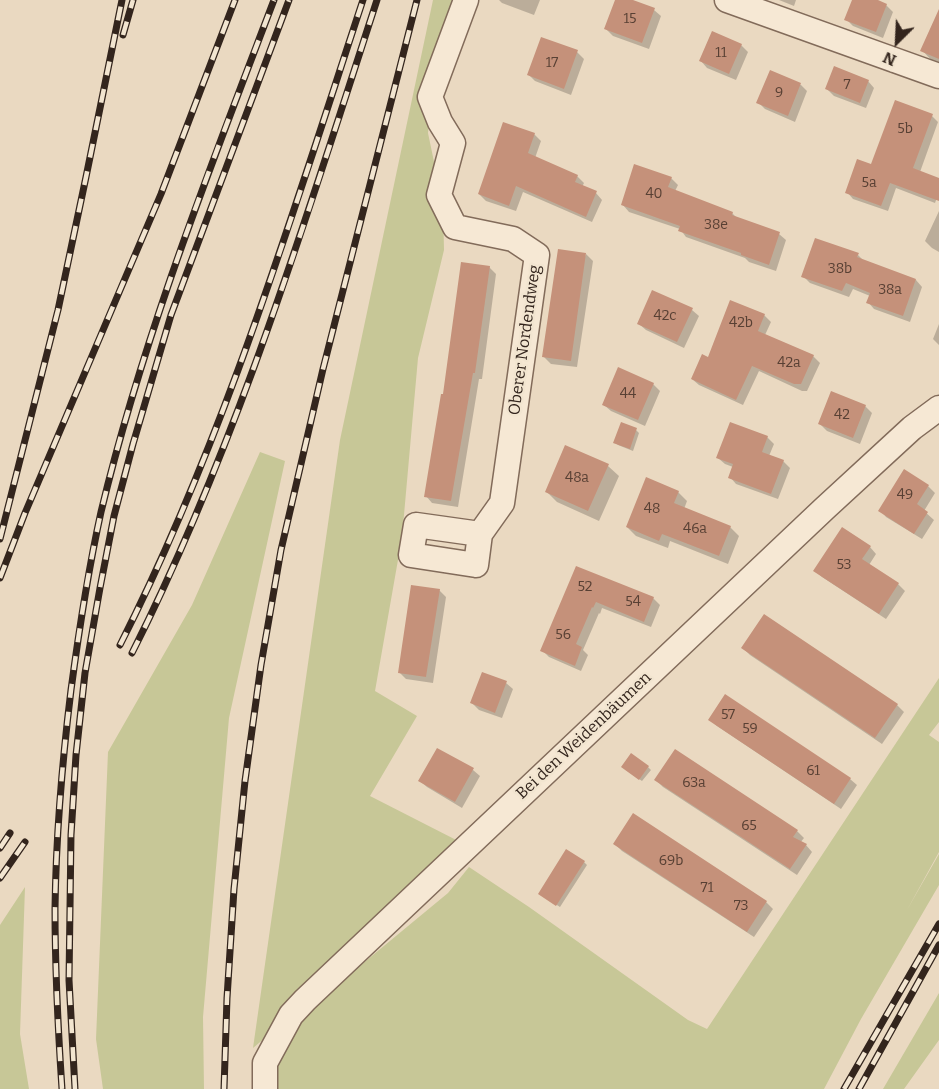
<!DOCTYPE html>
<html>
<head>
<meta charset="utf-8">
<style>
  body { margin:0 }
  #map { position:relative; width:939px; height:1089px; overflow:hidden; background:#ead9c1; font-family:Bitter,serif }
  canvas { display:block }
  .north { position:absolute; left:867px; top:12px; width:60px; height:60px; -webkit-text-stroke:4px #f2e5d0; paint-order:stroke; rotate:204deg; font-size:16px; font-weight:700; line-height:24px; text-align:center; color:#33251d }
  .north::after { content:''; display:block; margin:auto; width:21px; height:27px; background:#33251d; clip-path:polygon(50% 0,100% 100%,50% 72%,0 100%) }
</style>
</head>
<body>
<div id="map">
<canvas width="939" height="1089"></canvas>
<div class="north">N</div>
</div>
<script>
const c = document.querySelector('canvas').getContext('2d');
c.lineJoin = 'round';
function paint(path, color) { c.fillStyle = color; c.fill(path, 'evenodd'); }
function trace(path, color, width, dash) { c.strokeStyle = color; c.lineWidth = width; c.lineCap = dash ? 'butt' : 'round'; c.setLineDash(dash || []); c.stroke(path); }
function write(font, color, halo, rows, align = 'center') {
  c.font = font + ' Bitter,serif'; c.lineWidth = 5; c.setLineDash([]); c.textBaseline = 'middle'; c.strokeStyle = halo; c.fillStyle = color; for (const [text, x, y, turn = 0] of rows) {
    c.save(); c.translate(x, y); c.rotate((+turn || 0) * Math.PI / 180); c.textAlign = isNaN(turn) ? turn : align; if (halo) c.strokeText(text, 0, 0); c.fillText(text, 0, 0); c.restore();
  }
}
const green = new Path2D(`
  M433,0H458L432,91L428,133L443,205L444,250L418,358L402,537L375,691L417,716L370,796L468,846L291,1016L253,1048L340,440Z
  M260,452L285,461L229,718L203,1017L204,1089H103L96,1039L108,752L192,605Z
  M939,678V722L929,735L939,742V852L907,910L939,854V885L861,1019L824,1089H274L273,1067L304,1012L448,893L469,867L529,907L688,1020L707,1029Z
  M25,887L20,1034L29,1089H0V925Z
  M939,993V1040L904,1089H883Z`);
const shadow = new Path2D(`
  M499,0H540L534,15L502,3Z
  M617,0H629L654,10L661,16L649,49L613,36L606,29Z
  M779,0H796L794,6Z
  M854,0H874L886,5L893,12L883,38L853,26L846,19Z
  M939,31V64L933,62L922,50Z
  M741,45L748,52L736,80L707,68L701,61Z
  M577,52L584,59L571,95L535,81L529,75Z
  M771,72L801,85L807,91L795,122L765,109L758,102Z
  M868,81L874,88L866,108L834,96L827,89Z
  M932,116L938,122L920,172L939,182V192L935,203L896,188L888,211L853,199L847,192Z
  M534,134L541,141L535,158L577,176L584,183L582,187L596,193L602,200L592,222L523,192L516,211L486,201L479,194Z
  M671,178L678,185L675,191L732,213L738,219L779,234L786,240L776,271L749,262L745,258L686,237L680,229L629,212L623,205Z
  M939,211V252L932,248L925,241Z
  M586,254L593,261L577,367L551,364L544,357Z
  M858,255L864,261L916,280L922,287L910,322L874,309L868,302L870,296L853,289L849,297L810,283L803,276Z
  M489,267L496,274L482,379H479L458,507L432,503L426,496L444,396Z
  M692,310L699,316L684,348L646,330L639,324Z
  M764,315L771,322L765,335L813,356L820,363L807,391H802L759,371L743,405L699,385L692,379Z
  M939,324V345L933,339Z
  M653,384L660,391L645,426L611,411L604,405Z
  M865,406L872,413L860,444L827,431L820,424Z
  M636,430L639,433L633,451L618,445L615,442Z
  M767,437L774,444L769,456L783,461L790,468L778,499L736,484L730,477L733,467L725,464L718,458Z
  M608,466L619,476L599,521L557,502L547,492Z
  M928,486L935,493L924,511L934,520L922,539L886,517L880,510Z
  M678,492L687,501L684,509L730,527L739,536L728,564L670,541L668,548L636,536L627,527Z
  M870,547L876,554L869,565L898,584L905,591L886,619L822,577L815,570Z
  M577,568L653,598L660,605L651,627L602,608L600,614L599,613L583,650L588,655L581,671L549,657L542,650Z
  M439,590L446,597L433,683L406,679L399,672Z
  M743,648L897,705L904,712L882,744L750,655Z
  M506,683L513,689L502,718L479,710L472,703Z
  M710,720L850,779L857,785L841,809L717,726Z
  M648,767L651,770L642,781L626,770Z
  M473,770L480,776L462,808L427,787L420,781Z
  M656,780L797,831L804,838L800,843L806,845L812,852L797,875L663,787Z
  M615,844L766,902L773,909L754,937L622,851Z
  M584,862L587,865L560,907L543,896Z`);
const building = new Path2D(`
  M615,0H633L655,8L642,43L604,29Z
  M852,0H878L887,4L876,32L844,20Z
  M939,9V59L920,51Z
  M712,31L742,44L729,74L699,61Z
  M541,37L578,50L564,89L527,75Z
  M834,66L869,80L860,103L825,89Z
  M770,70L801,83L788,116L756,103Z
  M895,100L933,114L913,168L939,178V201L890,183L881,206L845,193L857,159L871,164Z
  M503,122L535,133L528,153L578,175L575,182L597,191L586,217L516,186L509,206L478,194Z
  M634,164L672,177L668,187L733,212L732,215L780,232L769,265L741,255V253L678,231L680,226L621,205Z
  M815,238L859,253L857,257L916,279L903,316L866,303L870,293L846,283L842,291L801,277Z
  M558,249L586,253L571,361L542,357Z
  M461,262L490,266L475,373H473L451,501L424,497L441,394H443Z
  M652,290L693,308L677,342L637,324Z
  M730,300L765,314L758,331L814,355L801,384H794L752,366L736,400L691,379L702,354L708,357Z
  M618,367L654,383L638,420L602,405Z
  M831,391L866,405L853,438L818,424Z
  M621,422L637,428L630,449L613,443Z
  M730,422L768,436L762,452L784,460L771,494L728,478L733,464L716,458Z
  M565,445L609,464L588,511L545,492Z
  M904,469L929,485L917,504L928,512L914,534L878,511Z
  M646,477L679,491L674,503L731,526L719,556L662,534L659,541L626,527Z
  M842,527L871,546L862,559L899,583L879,614L813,571Z
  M576,566L654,597L644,622L596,602L593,608L592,607L576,644L582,647L575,666L540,651Z
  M411,585L440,589L426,677L398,673Z
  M764,614L898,704L875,738L741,648Z
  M482,672L507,681L495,713L470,703Z
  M725,694L851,778L834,804L708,720Z
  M437,748L474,768L455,802L418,781Z
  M675,749L798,830L793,837L807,844L790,869L654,780Z
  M631,753L649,766L639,780L621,767Z
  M633,813L767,901L747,932L613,844Z
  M566,849L585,861L556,906L538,894Z`);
const minor = new Path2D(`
  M466,0L430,97L440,122L453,143L439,195L455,227L513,239L537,255L502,503L480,534L476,565L411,555L416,525L480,534
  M727,0L939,76
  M265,1089V1063L291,1015L305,1000L824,509L912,428L939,408`);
const rail = new Path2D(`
  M123,35L133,0
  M0,539L58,310L86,177L122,0
  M0,578L25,513L161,194L235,0
  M120,645C224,440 291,218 363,0
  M132,653C237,445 305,221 377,0
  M0,848L10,833
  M0,878L25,842
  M62,1089C58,1029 55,969 55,909C56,835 62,763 71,690C79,630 88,571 101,512C143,337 210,168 274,0
  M75,1089L69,980L71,835L76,755L85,673L100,588L114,516L133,444L171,315L289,0
  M224,1089L227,998L234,889L245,781L261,665L281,550L323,369L417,0
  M844,1089L939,924
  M859,1089L939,945`);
const numberNames = [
  ["15",630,19],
  ["11",721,53],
  ["17",552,63],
  ["7",847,85],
  ["9",779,93],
  ["5b",905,129],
  ["5a",869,183],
  ["40",654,194],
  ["38e",716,225],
  ["38b",840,269],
  ["38a",890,290],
  ["42c",665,316],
  ["42b",741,323],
  ["42a",789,363],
  ["44",628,394],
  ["42",842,415],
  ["48a",577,478],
  ["49",905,495],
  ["48",652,509],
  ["46a",695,529],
  ["53",844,565],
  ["52",585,587],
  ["54",633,602],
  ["56",563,635],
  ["57",728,715],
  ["59",750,729],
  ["61",813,771],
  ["63a",694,783],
  ["65",749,826],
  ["69b",671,861],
  ["71",707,888],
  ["73",741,906]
];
const streetNames = [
  ["Oberer Nordendweg",525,340,-82],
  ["Bei den Weidenbäumen",584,736,-43]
];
paint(green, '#c7c797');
paint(shadow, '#0003');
paint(building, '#c5917a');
trace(minor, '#826b5a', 27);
trace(minor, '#f6e8d4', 24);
trace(rail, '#33251d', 7);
trace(rail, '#f2e5d0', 4.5, [14]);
write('14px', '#584034', null, numberNames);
write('16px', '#33251d', '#f2e5d0', streetNames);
</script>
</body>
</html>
